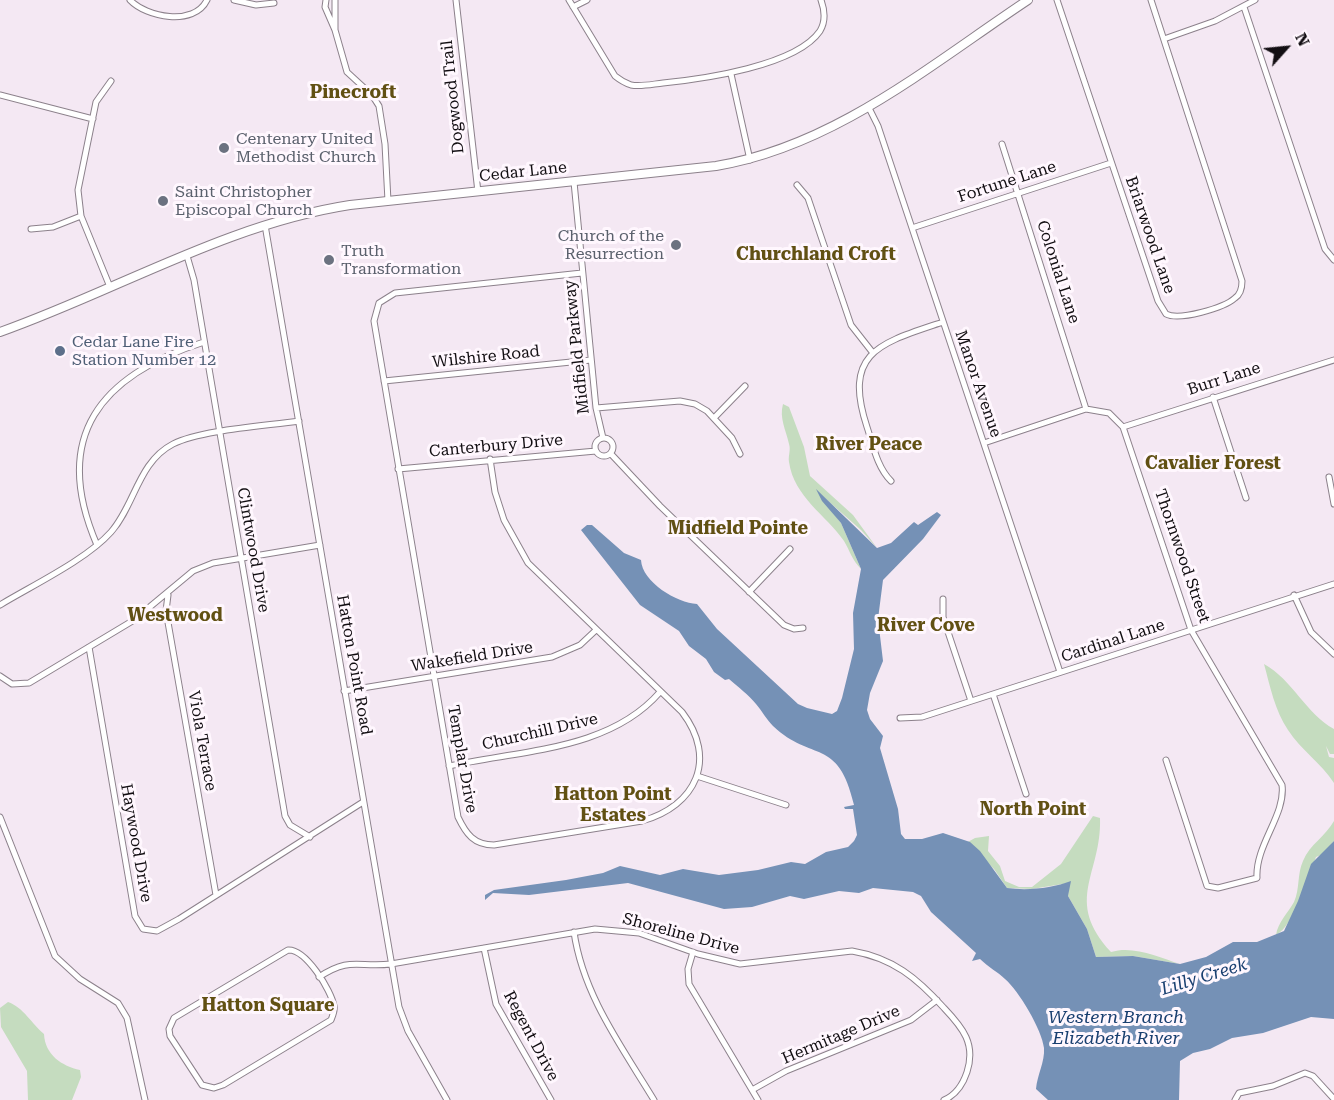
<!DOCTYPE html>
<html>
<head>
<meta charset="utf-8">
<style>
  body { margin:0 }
  #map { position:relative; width:1334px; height:1100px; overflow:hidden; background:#f4e8f3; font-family:"Roboto Serif",serif }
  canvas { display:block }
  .north { position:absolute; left:1256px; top:18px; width:60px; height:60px; -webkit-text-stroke:4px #fff7fe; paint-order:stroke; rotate:63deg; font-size:16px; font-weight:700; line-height:24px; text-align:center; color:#120e12 }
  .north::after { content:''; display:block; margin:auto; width:21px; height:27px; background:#120e12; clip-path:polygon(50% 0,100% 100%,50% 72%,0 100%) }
</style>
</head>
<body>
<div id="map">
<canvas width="1334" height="1100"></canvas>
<div class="north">N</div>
</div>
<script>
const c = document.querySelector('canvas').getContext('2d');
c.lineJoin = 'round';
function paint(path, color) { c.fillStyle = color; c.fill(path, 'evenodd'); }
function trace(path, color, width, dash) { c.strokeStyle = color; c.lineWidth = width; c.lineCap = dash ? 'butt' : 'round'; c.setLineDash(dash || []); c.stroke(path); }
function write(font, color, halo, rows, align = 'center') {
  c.font = font + ' "Roboto Serif",serif'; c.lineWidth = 6; c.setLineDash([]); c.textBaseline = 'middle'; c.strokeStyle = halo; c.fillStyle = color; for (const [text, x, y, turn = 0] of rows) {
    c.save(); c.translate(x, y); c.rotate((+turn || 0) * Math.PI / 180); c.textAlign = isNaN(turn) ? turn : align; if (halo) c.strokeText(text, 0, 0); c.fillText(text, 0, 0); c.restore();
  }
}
const green = new Path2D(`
  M783,404L789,407L804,447L810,476L853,515L877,548L861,530L818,492L841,523L861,569C852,560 850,551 844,541C826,515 794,497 789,462C788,456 791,450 789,444C786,430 779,418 783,404Z
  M1264,664C1293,680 1306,714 1334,729V754H1330L1326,746L1329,757L1334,758V783C1321,763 1301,750 1288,730C1275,711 1270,686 1264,664Z
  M1093,816L1100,818C1102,874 1063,900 1111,952C1133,945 1159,957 1180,964L1133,956L1096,957L1087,929L1068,896L1069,883L1032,889L1007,888L994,869L966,843L975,838L989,836L988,851L1000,866L1005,881L1019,887H1032L1061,864Z
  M1334,821V841L1323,854L1316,857C1308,877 1294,926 1276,935C1278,922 1288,913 1294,902C1300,889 1297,874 1303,861C1310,844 1325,837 1334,821Z
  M8,1002C23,1007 32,1024 44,1034C45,1055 62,1066 80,1070L81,1077L72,1100H28L27,1071L1,1027L0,1008Z`);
const water = new Path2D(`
  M816,489L877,548L891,543L914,522L918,525L937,512L941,515L923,539L883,580L878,619L883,661L870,693L867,710L870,719L883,736L880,748L898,809L901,834L905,839H922L943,833L970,842L980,851L1007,888C1028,891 1053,888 1071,881L1068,896L1087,929L1096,957L1133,956L1180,964L1206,957L1233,942H1257L1284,931L1298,901L1311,864L1334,841V1019L1311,1017L1263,1033L1232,1038L1210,1049L1193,1053L1180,1061L1179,1100H1048L1036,1089C1037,1075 1045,1062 1044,1048C1042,1030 1019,991 1005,979C998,972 988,967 980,959L972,961L976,953L931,912L921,896L913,892L873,888L859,893L839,891L804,899L790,896L752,907L724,909L628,883L529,895L493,893L485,900V895L494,890L566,880L603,873L620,866L660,875L683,869L719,875L758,870L791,862L805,864L826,852L848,847L854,841L857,835L853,809H845L844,807L854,805C838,736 812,763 773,726C767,720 762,711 756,704C749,695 738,687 729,679L725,680L714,672L706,659L689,646L679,631L640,605L581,530L587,525H592L624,553L641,560C642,582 677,603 697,604L717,629L798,704L807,708L832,714L837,711L842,698L854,649L853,613L861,569L841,523L822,501Z`);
const street = new Path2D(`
  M130,0C146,17 194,27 207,0
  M234,0L256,5L274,3
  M326,0L325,7L335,30V0
  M456,0L478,192
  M569,0L615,76C620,80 625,83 631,85C641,87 653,84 663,83C703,79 796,66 820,31C826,21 825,11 821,0
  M1057,0L1158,301L1166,314C1179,321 1224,308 1235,298C1241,294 1242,287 1242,281L1151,0
  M573,7L587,0
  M1244,7L1325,249L1334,260
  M335,30L347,72L372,95L379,106L385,144L388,201
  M1164,39L1215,21L1255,0
  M731,74L750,160
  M0,95L93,119
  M868,106L878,126L1060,672
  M1002,144L1086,409
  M574,182L596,408L603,438
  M797,185L808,198L851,325L873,353
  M265,225L399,1007L408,1031L447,1100
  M912,228L1111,163
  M31,229L53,227L81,216
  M187,256L194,280L285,816L290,825L310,837
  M110,287L81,216L78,190L96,102L111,81
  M384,381L591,360
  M1213,397L1246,498
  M596,408L680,401L695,404L707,411L732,438L740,454
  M714,418L745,386
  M1123,427L1334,360
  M595 447a9 9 0 1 1 18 0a9 9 0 1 1-18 0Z
  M984,443L1086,409L1109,413L1123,427L1191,630L1282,785C1286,815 1255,845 1257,878L1218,888L1207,886L1166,760
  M611,454L660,506L784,625L794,629L803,628
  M490,459L495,492L504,520L528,563L682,712C718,759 696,806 642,821L494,845C474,845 466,834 458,817L374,321L379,303L395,293L582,273
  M398,469L596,451
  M1329,477L1334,504
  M891,481C877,467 873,445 867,427C842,351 881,343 943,322
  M97,545C50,436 101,375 204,342
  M749,592L790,549
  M168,595L166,611L216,895
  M1294,595L1311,632L1334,654
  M943,599V617L971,701
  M0,605C33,585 86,560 111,532C135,505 138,462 173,444C201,430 265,426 299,421
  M89,647L135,916L143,929L157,931L179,919L363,802
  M0,676L12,684L29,683L134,620L193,571L213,563L320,545
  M344,691L552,657L580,645L596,630
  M993,694L1026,794
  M900,718L922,717L1334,584
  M449,766C520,750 609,751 660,692
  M697,776L786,805
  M0,817L55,956L80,979L118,1003L127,1018L145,1100
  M574,932C583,995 622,1047 654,1100
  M484,948L496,1004L551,1100
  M288,950C306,949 331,990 334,1006C335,1011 333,1015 331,1020L223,1085L214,1088L202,1085L170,1036L169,1029L174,1018Z
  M693,952L688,969L689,984L758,1100
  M319,977C351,956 358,968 391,964L595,929L639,933L698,954L740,964L852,951C893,958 917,978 944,1008C963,1028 976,1044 967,1072C963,1084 956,1095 944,1100
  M752,1090L786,1071L911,1020L937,1000
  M1235,1100L1239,1093L1273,1086L1305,1073L1313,1076L1334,1099`);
const secondary = new Path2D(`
  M0,332C116,291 227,224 350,205L716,166C835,146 930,65 1028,0`);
const markers = [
  [224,148,6,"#6b7280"],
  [163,201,6,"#6b7280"],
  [676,245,6,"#6b7280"],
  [329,260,6,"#6b7280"],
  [60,351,6,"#5c6f8a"]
];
const streetNames = [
  ["Dogwood Trail",453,97,-96],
  ["Cedar Lane",523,172,-6],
  ["Fortune Lane",1007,182,-18],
  ["Briarwood Lane",1150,235,71],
  ["Colonial Lane",1058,272,72],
  ["Midfield Parkway",577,347,-96],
  ["Wilshire Road",486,357,-6],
  ["Burr Lane",1224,379,-18],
  ["Manor Avenue",978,384,71],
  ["Canterbury Drive",496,446,-5],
  ["Clintwood Drive",253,550,80],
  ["Thornwood Street",1182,556,71],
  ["Cardinal Lane",1113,641,-18],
  ["Wakefield Drive",472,657,-9],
  ["Hatton Point Road",354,665,80],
  ["Churchill Drive",540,732,-13],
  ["Viola Terrace",202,741,80],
  ["Templar Drive",462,759,80],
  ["Haywood Drive",136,843,80],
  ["Shoreline Drive",681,934,15],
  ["Hermitage Drive",841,1035,-23],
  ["Regent Drive",531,1036,62]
];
const worshipNames = [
  ["Centenary United",236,139],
  ["Methodist Church",236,157],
  ["Saint Christopher",175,192],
  ["Episcopal Church",175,210],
  ["Church of the",664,236,"right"],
  ["Resurrection",664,254,"right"],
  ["Truth",341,251],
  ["Transformation",341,269]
];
const serviceNames = [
  ["Cedar Lane Fire",72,342],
  ["Station Number 12",72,360]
];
const neighbourhoodNames = [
  ["Pinecroft",353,93],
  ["Churchland Croft",816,255],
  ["River Peace",869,445],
  ["Cavalier Forest",1213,464],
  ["Midfield Pointe",738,529],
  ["Westwood",175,616],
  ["River Cove",926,626],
  ["Hatton Point",613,795],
  ["Estates",613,816],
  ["North Point",1033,810],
  ["Hatton Square",268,1006]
];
const waterNames = [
  ["Lilly Creek",1204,977,-17],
  ["Western Branch",1116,1018],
  ["Elizabeth River",1116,1039]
];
paint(green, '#c5dcbf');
paint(water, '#7591b6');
trace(street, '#8c818b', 7);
trace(secondary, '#8c818b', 10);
trace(street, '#fff', 5);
trace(secondary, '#fff', 8);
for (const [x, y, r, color] of markers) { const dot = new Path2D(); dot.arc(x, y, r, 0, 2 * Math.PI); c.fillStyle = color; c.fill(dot); trace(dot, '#fff7fe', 2); }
write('16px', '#120e12', '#fff7fe', streetNames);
write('16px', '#5b616d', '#fff7fe', worshipNames, 'left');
write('16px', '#4e5e75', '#fff7fe', serviceNames, 'left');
write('bold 18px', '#615013', '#fff7fe', neighbourhoodNames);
write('italic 18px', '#193f70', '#fff7fe', waterNames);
</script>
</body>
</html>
